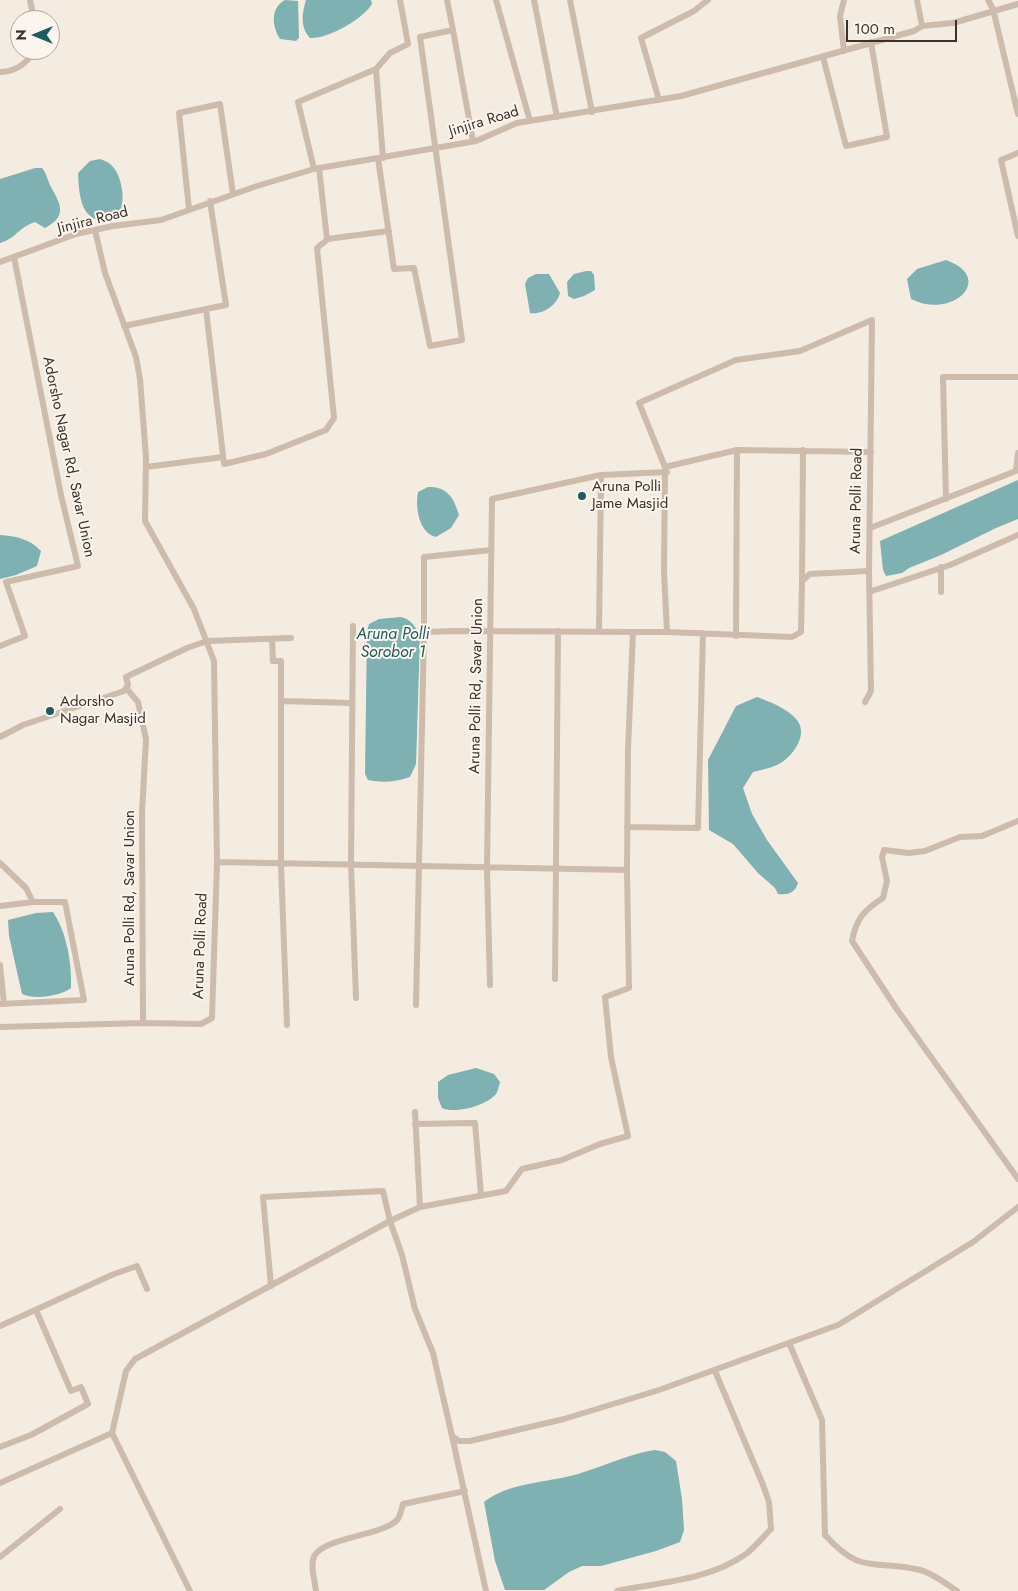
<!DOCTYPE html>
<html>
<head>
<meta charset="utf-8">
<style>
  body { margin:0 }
  #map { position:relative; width:1018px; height:1591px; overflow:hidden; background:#f4ebe1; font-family:Jost,sans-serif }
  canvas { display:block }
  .north { position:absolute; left:10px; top:10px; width:50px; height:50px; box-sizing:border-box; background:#fbf5ee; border:1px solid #aea6a0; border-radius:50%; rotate:270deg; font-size:14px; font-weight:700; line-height:20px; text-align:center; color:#3b302b }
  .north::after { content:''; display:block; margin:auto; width:18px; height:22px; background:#1f5a5e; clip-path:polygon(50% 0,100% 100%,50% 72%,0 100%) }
  .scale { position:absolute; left:846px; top:20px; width:111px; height:22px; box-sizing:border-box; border:2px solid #3b302b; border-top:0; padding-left:6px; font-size:15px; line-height:18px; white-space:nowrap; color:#3b302b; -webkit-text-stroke:4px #fbf5ee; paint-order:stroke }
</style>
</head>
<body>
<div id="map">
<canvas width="1018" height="1591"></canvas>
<div class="north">N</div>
<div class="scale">100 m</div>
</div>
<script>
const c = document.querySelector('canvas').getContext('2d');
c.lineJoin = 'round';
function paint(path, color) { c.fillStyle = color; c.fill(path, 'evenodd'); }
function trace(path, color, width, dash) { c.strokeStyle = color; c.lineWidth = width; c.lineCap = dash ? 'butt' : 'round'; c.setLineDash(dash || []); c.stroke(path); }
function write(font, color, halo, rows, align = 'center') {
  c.font = font + ' Jost,sans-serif'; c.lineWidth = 4; c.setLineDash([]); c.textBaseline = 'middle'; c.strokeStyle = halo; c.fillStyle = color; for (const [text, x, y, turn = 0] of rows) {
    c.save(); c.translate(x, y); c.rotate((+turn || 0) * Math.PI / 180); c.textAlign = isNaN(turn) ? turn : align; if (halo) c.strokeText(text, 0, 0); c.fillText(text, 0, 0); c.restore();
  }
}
const water = new Path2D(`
  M285,0L298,1L299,38L296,41L280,39C272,26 270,8 285,0Z
  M306,0H371L372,4C363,19 328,39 310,38C300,27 302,13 306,0Z
  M100,159C103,160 108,162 110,164C122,173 127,203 118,215C115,219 110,220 105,220C80,222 79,192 78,173L90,161Z
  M35,168H42C47,174 48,182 52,189C62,206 66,217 45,228L35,222C16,229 17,238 0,243V179Z
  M946,260C996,278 953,320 911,299L907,279L917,269Z
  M586,271H591L594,275L595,290L584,296L574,299L568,296L567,282L574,274Z
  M536,274H549L560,293C557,305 543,315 530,313L525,284L528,278Z
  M1018,480V519L996,528L941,555L909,568L902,573L886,576L883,570L880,541Z
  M428,487C447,486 454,498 459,515L451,528L436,537C419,533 415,508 418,492Z
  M0,535C16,536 30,539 41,551L37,566L16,575L0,579Z
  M401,617C412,620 415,626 420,636L416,764L410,777C396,782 382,783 368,780L365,774L367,631L369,624L379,619Z
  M757,697C771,702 788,709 797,720C809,735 792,757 779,764C771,768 761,770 753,772L743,788L752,814L767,840L798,883C795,893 788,895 778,894L775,888L758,873L733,844L709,830L708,760L736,706Z
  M53,912C67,933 72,964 71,988C60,996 35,1000 22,994L9,936L8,920L36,913Z
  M476,1068L494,1074L500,1082C499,1086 498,1091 496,1094C486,1106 455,1114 442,1108L438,1098V1082L448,1075Z
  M655,1450L665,1452L676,1461L682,1499L684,1530L680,1542L656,1551L601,1566H582L569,1572L544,1590H505L495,1561L484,1502C509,1482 547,1483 578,1474C604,1466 629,1454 655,1450Z`);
const minor = new Path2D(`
  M30,0L34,20
  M496,0L530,121
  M534,0L557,117
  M570,0L592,112
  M844,0L840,16L844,51
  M988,0L993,9L1018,114
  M922,26L953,23L1018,4
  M453,30L473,141
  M823,57L846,146L887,137L871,42
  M376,69L390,53L408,44L400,0
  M0,72C16,72 27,63 35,50
  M659,100L641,38L694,11L708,0
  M1018,153L1001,160L1018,236
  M378,158L394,269L414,268L430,346L462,340L420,37L453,30L447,0
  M319,168L327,239L389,231
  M314,169L298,102L376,69L383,158
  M189,209L179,113L220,104L233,194
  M95,230L105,273L136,357L140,379L146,457L145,521L194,609L214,661L217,862
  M0,262L76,234L113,226L161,220L257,186L314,169L476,141L517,123L681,96L914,31L922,26L917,0
  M206,309L226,305L210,201
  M124,326L206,309L224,464L266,454L326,430L334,418L317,248L328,239
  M146,467L223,457
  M946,499L943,377H1018
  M870,528L1016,471L1018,453
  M802,581L803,450
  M869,592L950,565L1018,535
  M941,592V567
  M353,626L351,864L356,998
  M424,632V557L491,550
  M599,632L601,475L667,472
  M667,632L664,572L665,467L737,450L871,452
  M736,636L737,450
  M272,639L273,661H281V701
  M0,646L25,636L6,582L78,566L61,495L14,257
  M127,689L138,702L146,739L142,813L143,1023
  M865,702L871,691L869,571
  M0,737L23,725L124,691L128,685L126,677L187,648L207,641L291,638
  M1018,821L982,836L960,837L925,851L909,853L884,850L882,857L887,881L883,898C864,910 856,919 852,941L896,1008L1018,1179
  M627,827L698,828L703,633
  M0,863L26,888L33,902L0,906
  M0,965L4,1004
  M555,979L558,631
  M490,985L487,869L492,499L601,475
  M0,1004L84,1000L65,902H33
  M416,1005L424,632L456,631L633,632
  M287,1025L281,865V701L351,703
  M0,1027L143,1023L201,1024L212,1018L217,862L627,870L628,749L633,632H667L792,637L801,632L802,581L810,574L869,571L872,320L800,351L736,360L639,403L665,467
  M415,1112L420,1207
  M415,1124L475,1123L481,1195
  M390,1221L402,1255L415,1309L433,1353L452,1436L459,1441H470L564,1419L659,1390L838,1325L973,1242L1018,1207
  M271,1286L263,1197L383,1191L390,1221
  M0,1326L114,1274L137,1266L147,1289
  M789,1343L822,1420L825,1535C862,1576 874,1559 920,1570C933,1573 946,1584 957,1591
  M112,1433L190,1591
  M452,1436L486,1591
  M0,1447L31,1435L88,1404L81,1387L71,1391L36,1310
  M0,1483L112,1433L126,1371L135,1359L390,1221L420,1207L506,1191L522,1169L562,1160L600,1144L628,1136L611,1057L605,997L629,988L627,870
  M0,1557L60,1509
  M316,1591C315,1582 311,1569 313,1560C316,1537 383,1537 398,1519C400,1515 402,1508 403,1504L465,1491
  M617,1591C661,1582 707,1581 746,1554C755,1547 763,1537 771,1529L769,1502L763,1485L715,1371`);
const markers = [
  [582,496,5,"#1f5a5e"],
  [50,711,5,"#1f5a5e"]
];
const streetNames = [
  ["Jinjira Road",484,122,-17],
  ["Jinjira Road",93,221,-14],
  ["Adorsho Nagar Rd, Savar Union",68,457,78],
  ["Aruna Polli Road",857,501,-89],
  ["Aruna Polli Rd, Savar Union",477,686,-89],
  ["Aruna Polli Rd, Savar Union",130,898,-90],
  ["Aruna Polli Road",201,946,-88]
];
const poiNames = [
  ["Aruna Polli",592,487],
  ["Jame Masjid",592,504],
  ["Adorsho",60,702],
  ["Nagar Masjid",60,719]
];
const waterNames = [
  ["Aruna Polli",393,635],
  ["Sorobor 1",393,653]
];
paint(water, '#7fb0b2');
trace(minor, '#cdbbac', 6);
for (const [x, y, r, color] of markers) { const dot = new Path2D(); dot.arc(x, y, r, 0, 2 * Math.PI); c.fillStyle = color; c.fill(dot); trace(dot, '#fbf5ee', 2); }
write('15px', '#3b302b', '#fbf5ee', streetNames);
write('15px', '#3b302b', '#fbf5ee', poiNames, 'left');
write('italic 16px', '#1f5a5e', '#fbf5ee', waterNames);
</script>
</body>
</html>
